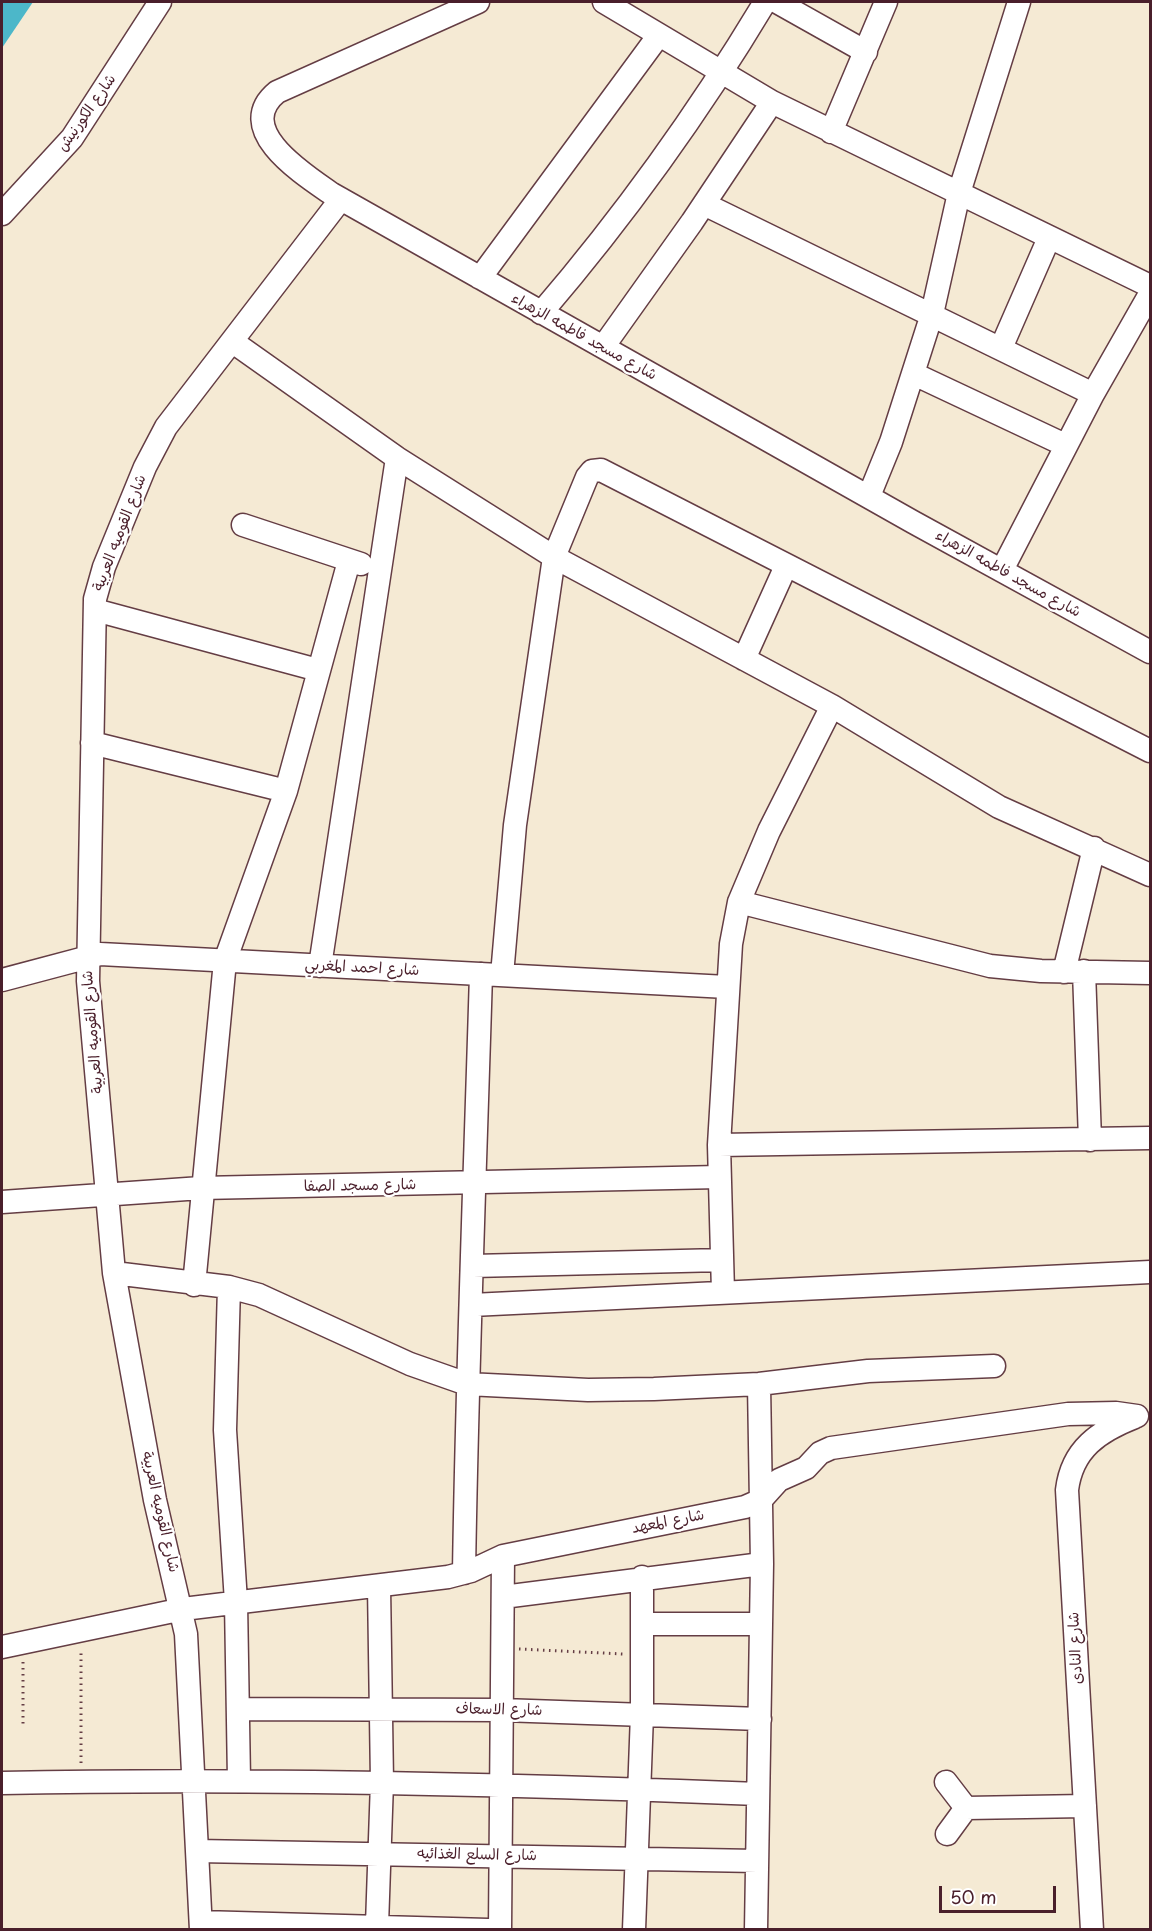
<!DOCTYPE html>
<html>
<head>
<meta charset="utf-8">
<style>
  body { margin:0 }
  #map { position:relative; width:1152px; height:1931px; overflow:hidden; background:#f5ead4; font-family:"Playpen Sans",sans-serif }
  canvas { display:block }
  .frame { position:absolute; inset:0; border:3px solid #4a1f2b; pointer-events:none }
  .scale { position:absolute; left:939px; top:1886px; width:117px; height:27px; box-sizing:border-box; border:3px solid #4a1f2b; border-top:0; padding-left:8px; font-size:18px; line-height:21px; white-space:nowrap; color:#4a1f2b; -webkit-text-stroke:4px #fff; paint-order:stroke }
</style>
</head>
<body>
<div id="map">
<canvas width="1152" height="1931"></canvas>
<div class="frame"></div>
<div class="scale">50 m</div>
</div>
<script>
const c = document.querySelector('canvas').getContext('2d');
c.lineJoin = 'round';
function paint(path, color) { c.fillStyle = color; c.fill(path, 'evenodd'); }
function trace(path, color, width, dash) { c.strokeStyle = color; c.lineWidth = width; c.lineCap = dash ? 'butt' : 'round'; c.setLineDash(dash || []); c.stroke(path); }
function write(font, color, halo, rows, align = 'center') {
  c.font = font + ' "Playpen Sans","Playpen Sans Arabic",sans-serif'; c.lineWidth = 4.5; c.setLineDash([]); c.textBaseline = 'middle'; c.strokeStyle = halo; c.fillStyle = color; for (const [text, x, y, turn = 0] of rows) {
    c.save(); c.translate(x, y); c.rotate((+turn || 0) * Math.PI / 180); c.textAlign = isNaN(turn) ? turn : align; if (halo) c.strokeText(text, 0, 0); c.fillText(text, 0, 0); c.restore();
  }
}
const water = new Path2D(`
  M2,2H33L2,48Z`);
const path = new Path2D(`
  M519,1649L623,1654
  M23,1662V1726
  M81,1763V1650`);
const minor = new Path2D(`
  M478,2L277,92C232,129 303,174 332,194L913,522L1150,652
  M604,2L772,102L1150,286
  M777,2L866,52
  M831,132L886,2
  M704,204L1093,394
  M2,214L72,138L160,2
  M480,278L659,35
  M541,313C625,215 699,112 765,2
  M233,342L397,458L554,557L832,706L999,807L1150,875
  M603,347L692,222L772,102
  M1001,348L1049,238
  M914,374L1065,445
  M869,496L891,442L932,314L959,193L1019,2
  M243,525L361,564
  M1002,570L1093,394L1150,294
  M95,610L318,670
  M744,659L786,566
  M92,743L286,791
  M739,902L990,966L1041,971L1150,973
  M320,966L397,458
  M1084,971L1090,1140
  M1064,972L1094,848
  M502,975L515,825L554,557L587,477L592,471L601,470L1150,751
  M2,980L100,954L727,987
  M719,1145L1150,1138
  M2,1202L201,1188L719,1177
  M473,1266L722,1260
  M114,1273L229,1287L259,1295L410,1364L467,1384L588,1390L654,1389L759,1384L868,1371L994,1366
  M194,1285L225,961L286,791L349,561
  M229,1287L225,1430L236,1602L239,1780
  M723,1292L719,1145L731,944L739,902L769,831L832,706
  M472,1305L1150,1272
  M464,1573C467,1373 475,1174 481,974
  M503,1597L762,1564
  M642,1624H761
  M2,1647L183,1609L448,1577L471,1571L503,1556L745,1507L761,1500L779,1480L806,1468L820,1453L831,1448L1068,1414L1116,1413L1137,1416
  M238,1709L502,1710L760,1719
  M946,1782L966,1808L947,1834
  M2,1783C254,1778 506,1784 758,1794
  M966,1808L1085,1806
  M197,1851L757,1861
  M201,1922L488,1930
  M377,1925L382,1782L379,1586
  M201,1930L186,1634L155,1500L114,1273L88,981L95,599L104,567L145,467L166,427L341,199
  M500,1930L503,1556
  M634,1930L642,1714V1577
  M756,1930L762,1564L759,1384
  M1092,1930L1067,1490C1072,1449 1099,1431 1135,1417`);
const streetNames = [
  ["شارع الكورنيش",87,113,-55],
  ["شارع مسجد فاطمه الزهراء",584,337,29],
  ["شارع القوميه العربية",120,533,-69],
  ["شارع مسجد فاطمه الزهراء",1008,574,29],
  ["شارع احمد المغربي",362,968,3],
  ["شارع القوميه العربية",93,1032,-95],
  ["شارع مسجد الصفا",360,1186,-1],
  ["شارع القوميه العربية",160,1512,77],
  ["شارع المعهد",668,1522,-11],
  ["شارع النادى",1076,1648,-93],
  ["شارع الاسعاف",499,1710,1],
  ["شارع السلع الغذائيه",477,1855,1]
];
paint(water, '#4cb7c9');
trace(minor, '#643d44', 25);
trace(path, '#643d44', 3, [1.5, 4.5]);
trace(minor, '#fff', 22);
write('15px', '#4a1f2b', '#fff', streetNames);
</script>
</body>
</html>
